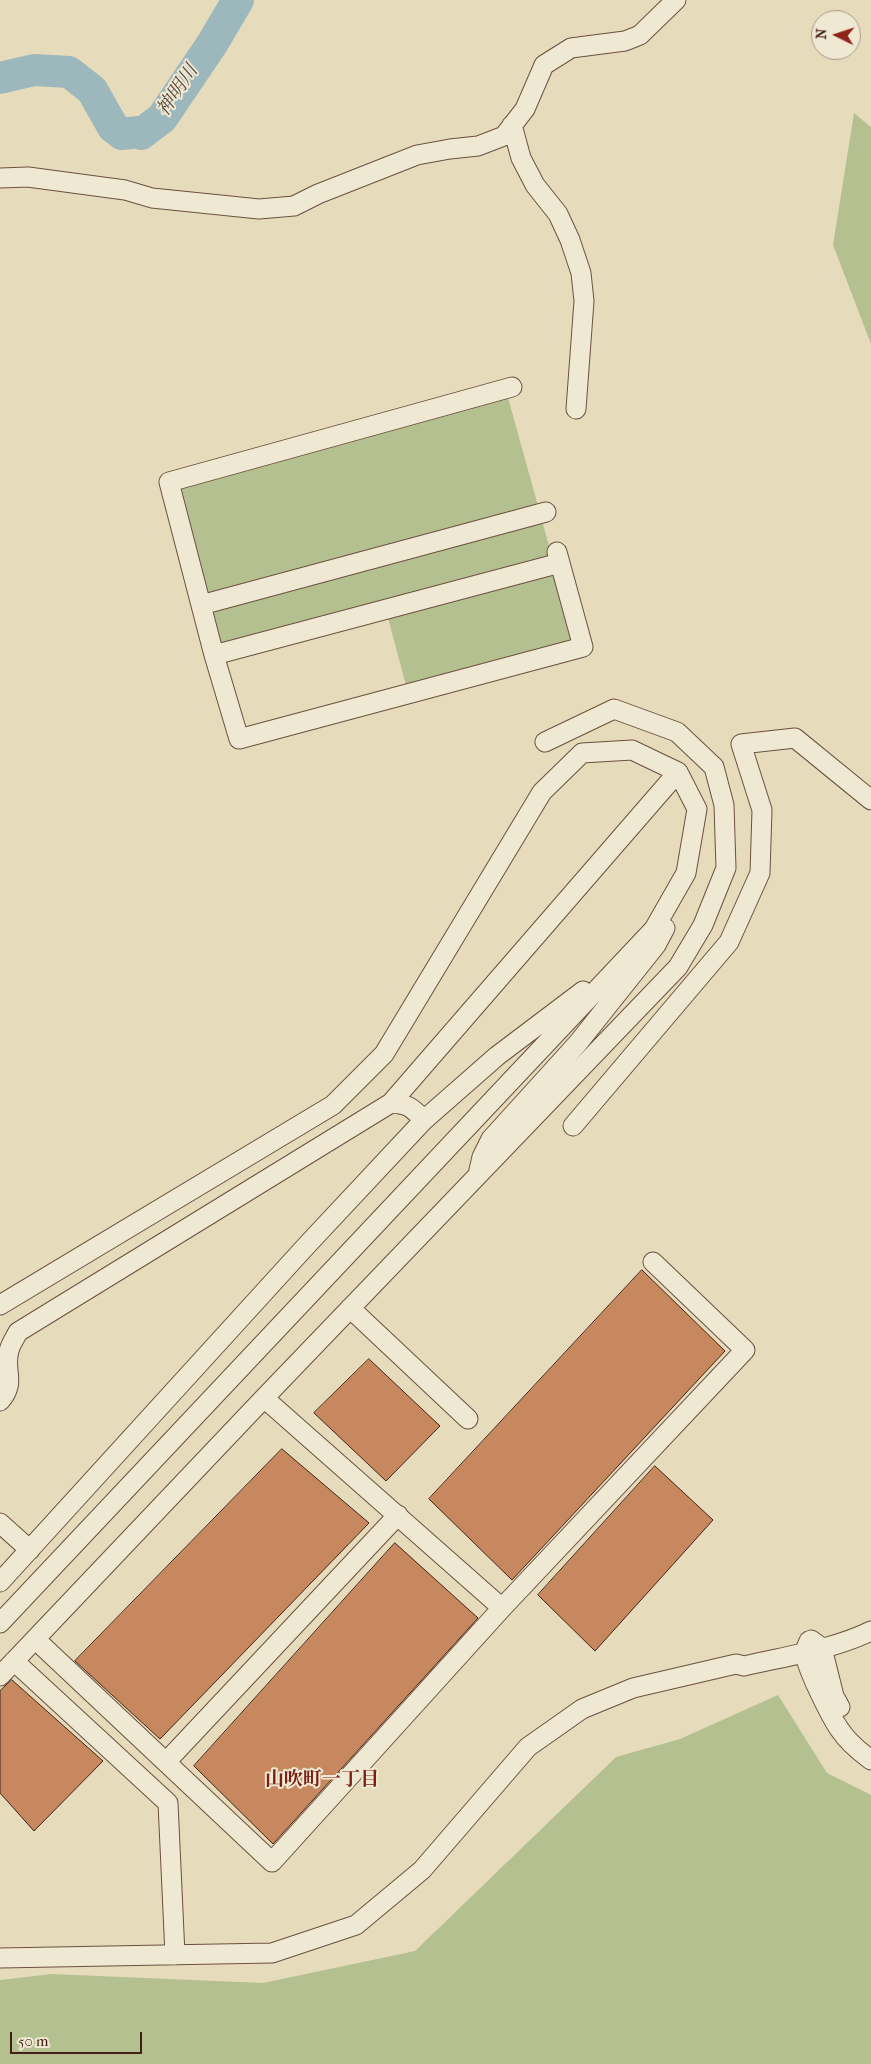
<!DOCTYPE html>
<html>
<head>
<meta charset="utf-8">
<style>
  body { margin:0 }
  #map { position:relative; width:871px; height:2064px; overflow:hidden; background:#e6dcbc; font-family:"IM FELL French Canon",serif }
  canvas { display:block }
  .north { position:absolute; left:811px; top:10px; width:50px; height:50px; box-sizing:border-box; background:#efe8d3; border:1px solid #aa9887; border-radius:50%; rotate:274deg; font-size:14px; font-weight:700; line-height:20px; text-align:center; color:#432115 }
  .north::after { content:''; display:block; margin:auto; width:18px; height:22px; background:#8f2418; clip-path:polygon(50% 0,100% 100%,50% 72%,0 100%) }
  .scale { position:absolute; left:10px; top:2032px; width:132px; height:22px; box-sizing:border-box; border:2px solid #432115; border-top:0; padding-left:6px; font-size:15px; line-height:18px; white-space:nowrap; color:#432115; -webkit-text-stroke:4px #efe8d3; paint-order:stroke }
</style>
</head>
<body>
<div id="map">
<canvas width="871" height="2064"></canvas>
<div class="north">N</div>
<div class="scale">50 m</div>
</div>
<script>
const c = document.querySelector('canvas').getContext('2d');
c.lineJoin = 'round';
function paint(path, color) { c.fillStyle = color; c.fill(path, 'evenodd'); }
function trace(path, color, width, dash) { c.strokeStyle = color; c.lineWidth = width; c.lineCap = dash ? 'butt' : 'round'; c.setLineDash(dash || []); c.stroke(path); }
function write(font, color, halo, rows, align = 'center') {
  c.font = font + ' "IM FELL French Canon","Noto Serif JP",serif'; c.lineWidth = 4; c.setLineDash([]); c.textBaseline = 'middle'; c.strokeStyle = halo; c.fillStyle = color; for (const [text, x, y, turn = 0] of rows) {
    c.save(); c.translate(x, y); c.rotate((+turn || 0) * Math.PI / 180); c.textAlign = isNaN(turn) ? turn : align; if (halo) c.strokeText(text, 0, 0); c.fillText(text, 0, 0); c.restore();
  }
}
const green = new Path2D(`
  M854,113L871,127V344L833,245Z
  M507,394L576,643L407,689L384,603L218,648L177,487Z
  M778,1695L827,1773L871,1795V2064H0V1980L52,1974L263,1983L415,1951L616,1757L680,1739Z`);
const river = new Path2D(`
  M0,78L34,70L69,72L92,90L113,127L122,134L139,132L141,134L162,118L212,44L238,0`);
const building = new Path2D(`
  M642,1270L725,1351L512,1580L429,1499Z
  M369,1359L440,1426L386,1481L314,1413Z
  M282,1449L369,1523L160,1739L75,1661Z
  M655,1466L713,1520L595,1651L538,1595Z
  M395,1543L478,1618L273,1844L194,1766Z
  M12,1680L103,1761L34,1831L0,1793V1691Z`);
const minor = new Path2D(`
  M512,125L521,158L535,185L558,214L570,240L581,273L584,301L576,409
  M0,178L28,177L125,190L152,198L259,209L294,206L318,194L417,155L450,149L478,146L504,136L525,109L544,65L571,48L625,41L640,35L676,0
  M512,387L169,482L214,655L560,563L557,552
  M201,605L546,512
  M214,655L239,739L583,647L560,563
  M391,1103L678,772
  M573,1126L729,942L760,873L762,810L741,744L795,738L871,800
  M479,1170L482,1157L491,1139L578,1043L656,945L665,928
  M0,1305L333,1105L384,1054L542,792L582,753L632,750L678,772L697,809L686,873L654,929L0,1623
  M350,1308L468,1419
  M264,1398L502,1608
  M0,1401C17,1382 3,1370 9,1351C10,1345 15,1338 18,1332L391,1103C409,1104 412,1108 424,1120
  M0,1523L30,1550
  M0,1582L307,1245L424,1120L497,1056L583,991
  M35,1639L272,1862L502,1608L745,1350L653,1262
  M811,1640L822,1648L834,1696L840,1707
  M809,1641C808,1644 805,1649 805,1652C804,1664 832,1719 840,1730C848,1742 860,1752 871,1760
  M14,1661L168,1803L175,1955
  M0,1676L264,1398L678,967L703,925L726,868L724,805L714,767L677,732L614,709L545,742
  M166,1762L398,1515
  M0,1958L272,1953L356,1925L422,1870L528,1747L582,1709L633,1688L736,1664L744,1666C786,1656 832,1650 871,1631`);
const waterNames = [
  ["神明川",178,91,-56]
];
const neighbourhoodNames = [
  ["山吹町一丁目",322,1780]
];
paint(green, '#b5c091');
trace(river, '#9db8bd', 32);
paint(building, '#c7885f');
trace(building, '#432115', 1);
trace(minor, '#6c503f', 21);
trace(minor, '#efe8d3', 19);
write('italic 19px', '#5a473f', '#efe8d3', waterNames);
write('bold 19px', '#7a1f14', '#efe8d3', neighbourhoodNames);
</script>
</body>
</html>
